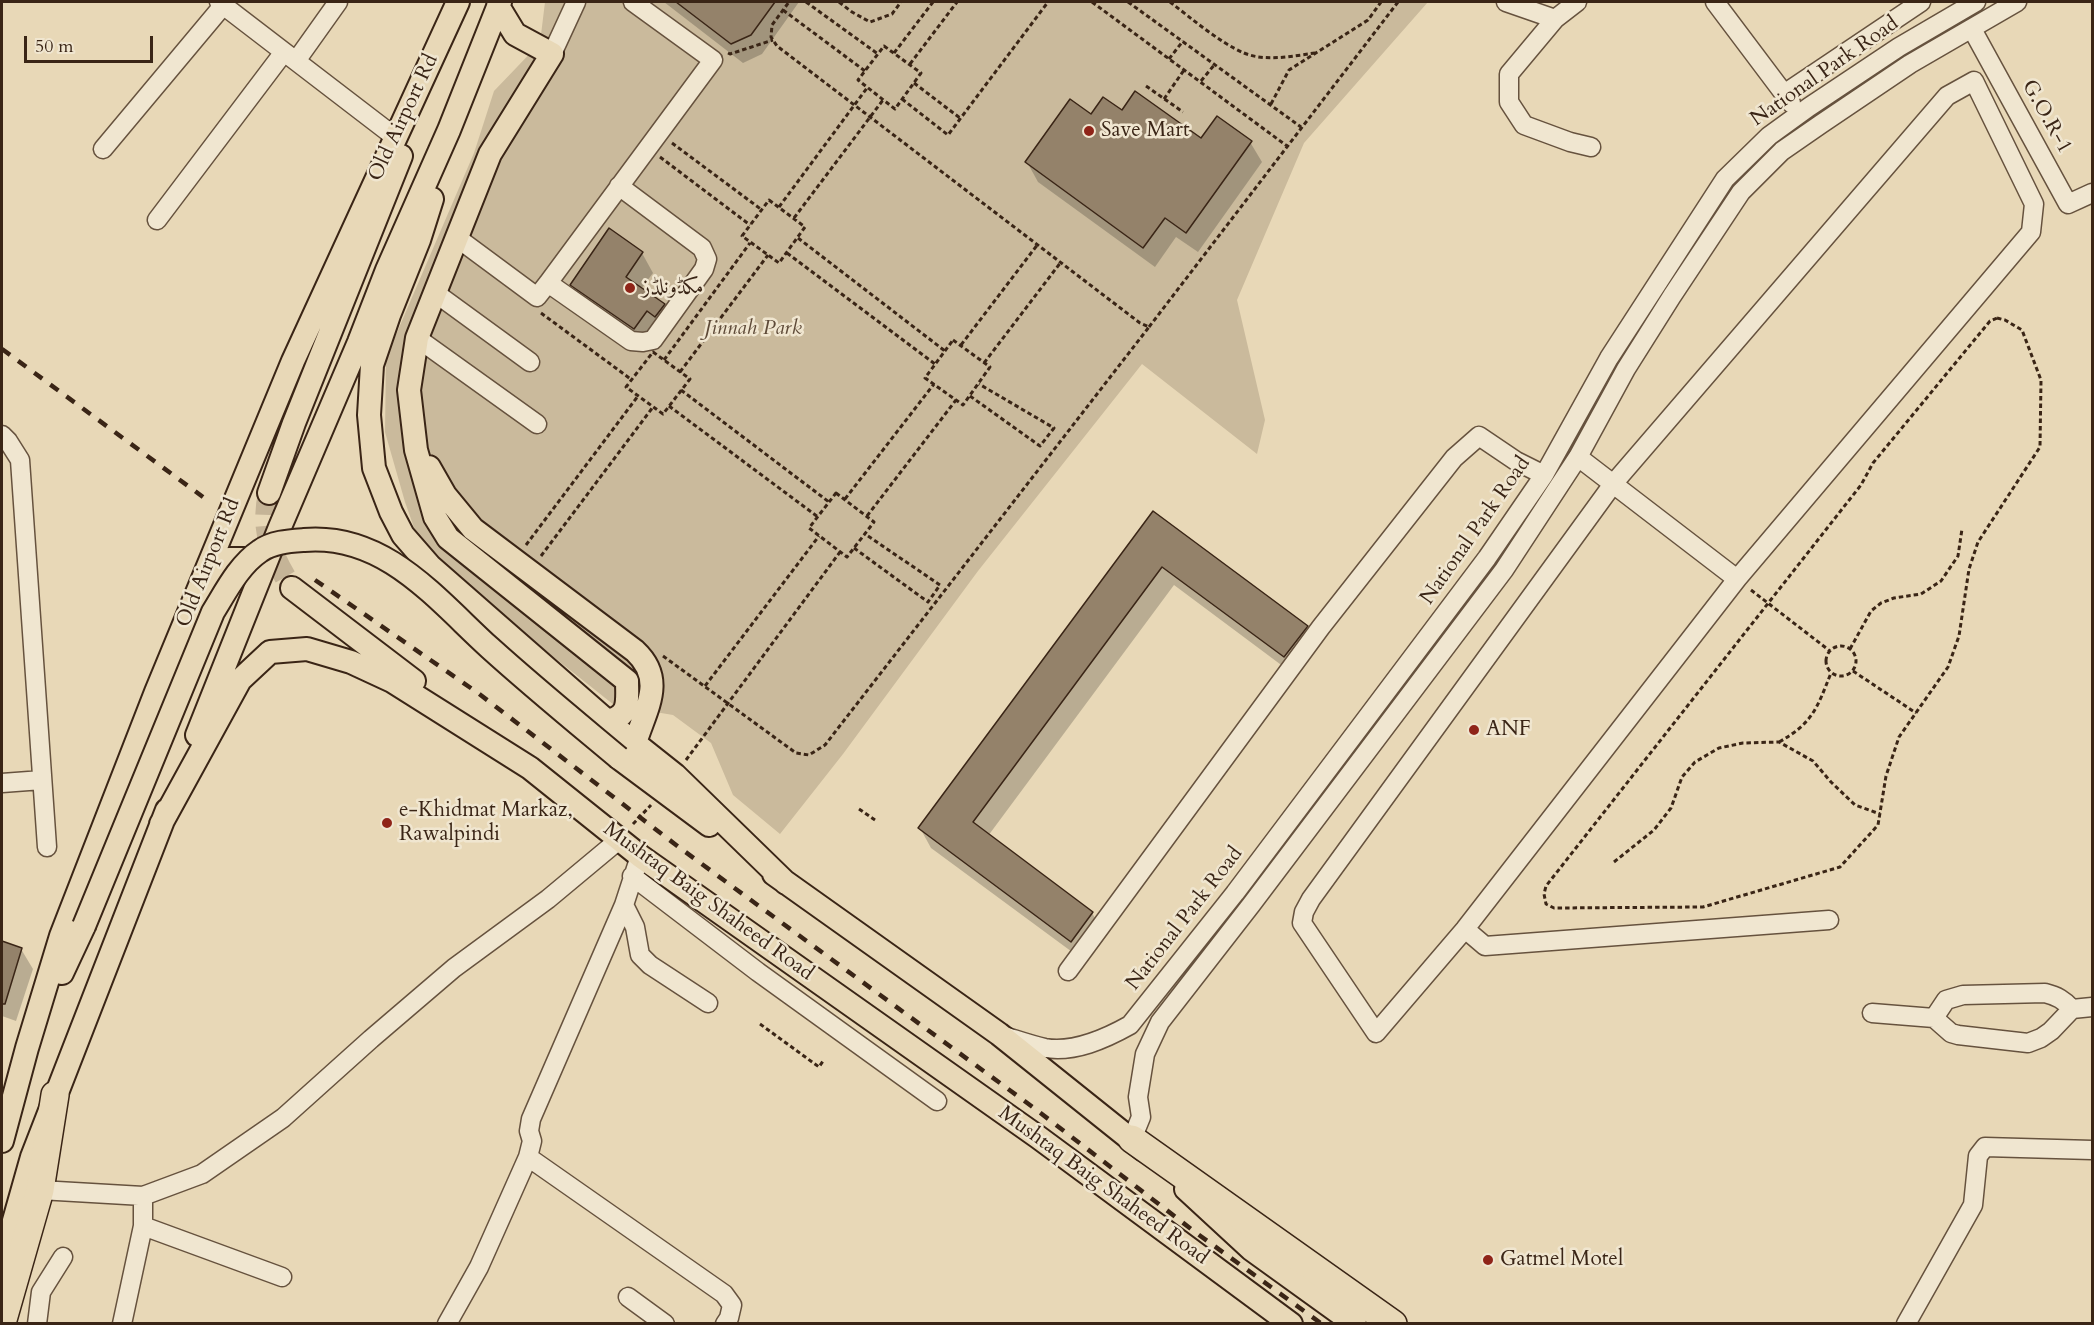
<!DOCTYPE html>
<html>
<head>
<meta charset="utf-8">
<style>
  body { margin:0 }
  #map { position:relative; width:2094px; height:1325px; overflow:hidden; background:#e8d8b7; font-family:Cardo,serif }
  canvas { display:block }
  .frame { position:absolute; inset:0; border:3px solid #3a2516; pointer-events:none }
  .scale { position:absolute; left:24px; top:36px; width:129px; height:27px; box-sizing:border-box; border:3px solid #3a2516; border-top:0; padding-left:8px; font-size:18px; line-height:21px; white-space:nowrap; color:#3a2516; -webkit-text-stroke:4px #f0e6d0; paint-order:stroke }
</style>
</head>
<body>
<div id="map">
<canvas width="2094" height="1325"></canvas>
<div class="frame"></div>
<div class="scale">50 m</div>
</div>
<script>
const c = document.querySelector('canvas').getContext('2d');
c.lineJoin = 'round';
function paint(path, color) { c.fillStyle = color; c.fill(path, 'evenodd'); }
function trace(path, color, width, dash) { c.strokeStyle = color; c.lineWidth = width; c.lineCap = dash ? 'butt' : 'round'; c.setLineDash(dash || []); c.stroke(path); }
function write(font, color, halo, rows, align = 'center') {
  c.font = font + ' Cardo,Amiri,serif'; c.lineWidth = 5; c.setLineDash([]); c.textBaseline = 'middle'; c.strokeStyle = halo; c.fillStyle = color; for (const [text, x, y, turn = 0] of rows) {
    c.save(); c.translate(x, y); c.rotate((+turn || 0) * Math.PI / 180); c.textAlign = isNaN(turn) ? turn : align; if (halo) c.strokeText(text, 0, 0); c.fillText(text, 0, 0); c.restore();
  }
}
const green = new Path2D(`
  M545,2H1428L1304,143L1237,300L1265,420L1257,454L1142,364L978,571L843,754L780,834L733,795L711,743L673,715L614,705L448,573L417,536L405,502L385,432L386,358L474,153L494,91L540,43Z`);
const shadow = new Path2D(`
  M664,2H799L762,54L743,63Z
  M1122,112L1202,140L1250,142L1262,162L1198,252L1176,237L1155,267L1038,182L1027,162L1091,116Z
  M642,253L653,273L641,289L664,305L675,325L667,336L658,330L645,348L583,304L572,285Z
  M1154,513L1306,627L1318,647L1296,676L1174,585L988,836L1092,913L1104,933L1083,960L931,848L920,828Z
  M2,943L21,949L33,969L16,1021L2,1016Z`);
const building = new Path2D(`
  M676,2H775L751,35L731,44Z
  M1135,91L1201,138L1217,116L1252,141L1186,233L1165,218L1143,248L1025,162L1070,99L1091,114L1103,97L1122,110Z
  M609,228L643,252L626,277L665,304L655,317L647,311L634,329L570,285Z
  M1153,511L1308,626L1284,657L1162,567L973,822L1093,912L1071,942L918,828Z
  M2,941L22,948L5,1004H2Z`);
const majorTunnel = new Path2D(`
  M269,493C261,532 271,555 292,588`);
const path = new Path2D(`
  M806,2L878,54
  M839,2L852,12L870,22L892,14L901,2
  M1092,2L1287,146
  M1128,2L1301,127
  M1170,2C1191,18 1220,43 1244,53C1265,62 1293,56 1315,53
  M783,10L865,71
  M884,46L921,73L895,109L858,80Z
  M728,53L730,54L773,40
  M894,53L933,2
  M1169,59L1183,41
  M910,64L957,2
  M1201,81L1215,64
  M914,83L960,118
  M1146,86L1183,112
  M902,99L948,135L1048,2
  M1164,99L1184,70
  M1271,104L1289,70L1368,20L1381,2
  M672,143L762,210
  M660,157L750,225
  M769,200L805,227L779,263L742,236Z
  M779,207L867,88
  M794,218L883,100
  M798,238L945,351
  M787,253L935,364
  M541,313L632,380
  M1997,318L2005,320L2022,330L2041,380L2040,447L1978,542L1969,569L1959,636L1948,667L1899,737L1886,776L1878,825L1840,867L1703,907L1554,908L1546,904L1544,894L1546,886L1861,485L1873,463L1990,321Z
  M1149,327L1398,2
  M953,340L990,367L963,405L925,378Z
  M961,345L1038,244
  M653,352L690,379L663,414L626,387Z
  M664,360L750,243
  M984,363L1061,262
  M680,372L768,255
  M681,390L829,502
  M970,396L1040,446L1054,428L979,384
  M669,406L818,517
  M836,493L874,522L847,557L809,528Z
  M845,499L934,384
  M867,516L956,400
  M526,545L638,396
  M854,548L928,602L940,585L865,534
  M541,556L653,407
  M1751,590L1830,651
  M1826 661a15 15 0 1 1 30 0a15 15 0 1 1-30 0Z
  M1850,649L1871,611L1881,603L1894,598L1921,594L1941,581L1958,556L1962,529
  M663,656L796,753L809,755L825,745L1149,327L1140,323L777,46L771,37L772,25L789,2
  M1853,671L1916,713
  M705,686L819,536
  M1779,742C1813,723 1817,708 1831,673
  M686,760L840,552
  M859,809L875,820
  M633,824L651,805
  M1614,862L1654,830L1671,808L1682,777L1695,762L1719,748L1743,743L1779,742L1813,761L1831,782L1855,805L1880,814
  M760,1024L819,1067L823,1061`);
const minor = new Path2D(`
  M219,2L395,137
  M1506,2L1555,19L1577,2
  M1715,2L1791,103
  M1555,19L1509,74V102L1524,125L1570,142L1591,147
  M1972,29L2068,204L2092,193
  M552,54L576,2
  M296,61L338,2
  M1974,81L2034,204L2031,232L1737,579L1465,929L1376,1033L1302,923L1304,912L1311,899L1613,484L1947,96Z
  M1784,94L1921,2
  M103,149L226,2
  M157,220L284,52
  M456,237L537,297L548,283L713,60L633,2
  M548,283L631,341L643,342L653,340L704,269L707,259L702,248L619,186
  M434,292L530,362
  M417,338L537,424
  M2,435L8,441L20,460L47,847
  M1578,457L1737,579
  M2,783L42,780
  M632,876L758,972L937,1101
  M624,905L635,927L640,955L650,965L708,1003
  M1465,929L1485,946L1829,920
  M1068,971L1321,627L1454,458L1479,436L1516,461L1544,475
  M1872,1013L1934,1018L1951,1033L1958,1035L2028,1043L2041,1038L2051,1031L2072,1009L2092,1007
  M1934,1018L1946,1000L1963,995L2045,993C2057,996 2064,1000 2072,1009
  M1004,1036C1017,1040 1031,1045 1045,1048C1074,1053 1105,1039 1130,1025L1235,893L1487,558L1544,475L1609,358L1725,179L1769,136L1809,107L1899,47L1976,2
  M1132,1139L1141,1117L1138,1097L1145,1054L1160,1022L1251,905L1504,570L1578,457L1626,369L1672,296L1741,192L1782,151L1821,124L1910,64L2017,2
  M528,1157L724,1294L732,1305L729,1318L725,1324
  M40,1190L143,1196L202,1174L283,1118L371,1039L454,968L548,899L620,839
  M143,1226L282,1277
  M628,1297L665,1324
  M37,1324L41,1292L63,1257
  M122,1324L143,1226V1196
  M447,1324L479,1267L528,1157L532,1141L529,1131L531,1119L624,905L640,856
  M1906,1324L1973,1205L1978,1156L1985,1147L2092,1150`);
const major = new Path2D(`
  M498,6L515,34L552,54L490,154L417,338L409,390L416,450L435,517L448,538L627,681C627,701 631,716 607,721
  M432,199L419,240L389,315L372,365L369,415L374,468L391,512L403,535L430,566L607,721L675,775L786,883
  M429,467L445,495L473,529L635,651C666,680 646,708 635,743
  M269,493L294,423L401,156
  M207,586L213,575L229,559H248L255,572L254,576
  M292,588L414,681
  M197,735L280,527L359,342L387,270L449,130L500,2
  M619,758L709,825
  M161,824L240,680L270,652L307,649L351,662L392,681L530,768L640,856L1038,1137L1291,1324
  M774,874L999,1034L1144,1150
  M62,973L84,926
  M2,1141L27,1048L61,936L156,692L293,361L458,2
  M1186,1189L1251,1249L1355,1324
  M2,1263L32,1157L167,810`);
const highway = new Path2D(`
  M1132,1139L1393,1324
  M2,1323L40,1190L55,1095`);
const rail = new Path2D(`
  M2,349L203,497
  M315,580L478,693L680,848L1034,1108L1195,1232L1322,1324`);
const majorBridge = new Path2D(`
  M84,926L213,612C226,591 239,565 260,551C272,542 290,541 304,540C385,533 436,599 490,648C532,686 576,722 619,758`);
const markers = [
  [1089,131,6,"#8f2418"],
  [630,288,6,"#8f2418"],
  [1474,730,6,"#8f2418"],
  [387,823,6,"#8f2418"],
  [1488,1260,6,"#8f2418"]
];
const streetNames = [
  ["National Park Road",1825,72,-35],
  ["G.O.R-1",2046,117,61],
  ["Old Airport Rd",404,118,-65],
  ["National Park Road",1476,531,-55],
  ["Old Airport Rd",209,563,-68],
  ["Mushtaq Baig Shaheed Road",708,902,36],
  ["National Park Road",1185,919,-52],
  ["Mushtaq Baig Shaheed Road",1103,1186,36]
];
const poiNames = [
  ["Save Mart",1101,131],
  ["مکڈونلڈز",642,288],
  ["ANF",1486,730],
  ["e-Khidmat Markaz,",399,811],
  ["Rawalpindi",399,835],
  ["Gatmel Motel",1500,1260]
];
const parkNames = [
  ["Jinnah Park",753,329]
];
paint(green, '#caba9c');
paint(shadow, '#0003');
paint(building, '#94826a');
trace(building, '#3a2516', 1.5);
trace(majorTunnel, '#c5b497', 22, [22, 11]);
trace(minor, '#66523e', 21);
trace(major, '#3a2516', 26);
trace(highway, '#3a2516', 30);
trace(path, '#3a2516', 3, [4.5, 3]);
trace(minor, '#f0e6d0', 18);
trace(major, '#e8d8b7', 22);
trace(highway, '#e8d8b7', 27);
trace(rail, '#3a2516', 4.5, [10, 10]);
trace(majorBridge, '#3a2516', 26, []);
trace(majorBridge, '#e8d8b7', 22);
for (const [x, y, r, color] of markers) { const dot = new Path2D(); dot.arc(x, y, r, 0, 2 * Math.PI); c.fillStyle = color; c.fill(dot); trace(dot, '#f0e6d0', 2); }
write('21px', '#3a2516', '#f0e6d0', streetNames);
write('21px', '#3a2516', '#f0e6d0', poiNames, 'left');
write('italic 21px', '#5e4a38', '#f0e6d0', parkNames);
</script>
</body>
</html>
